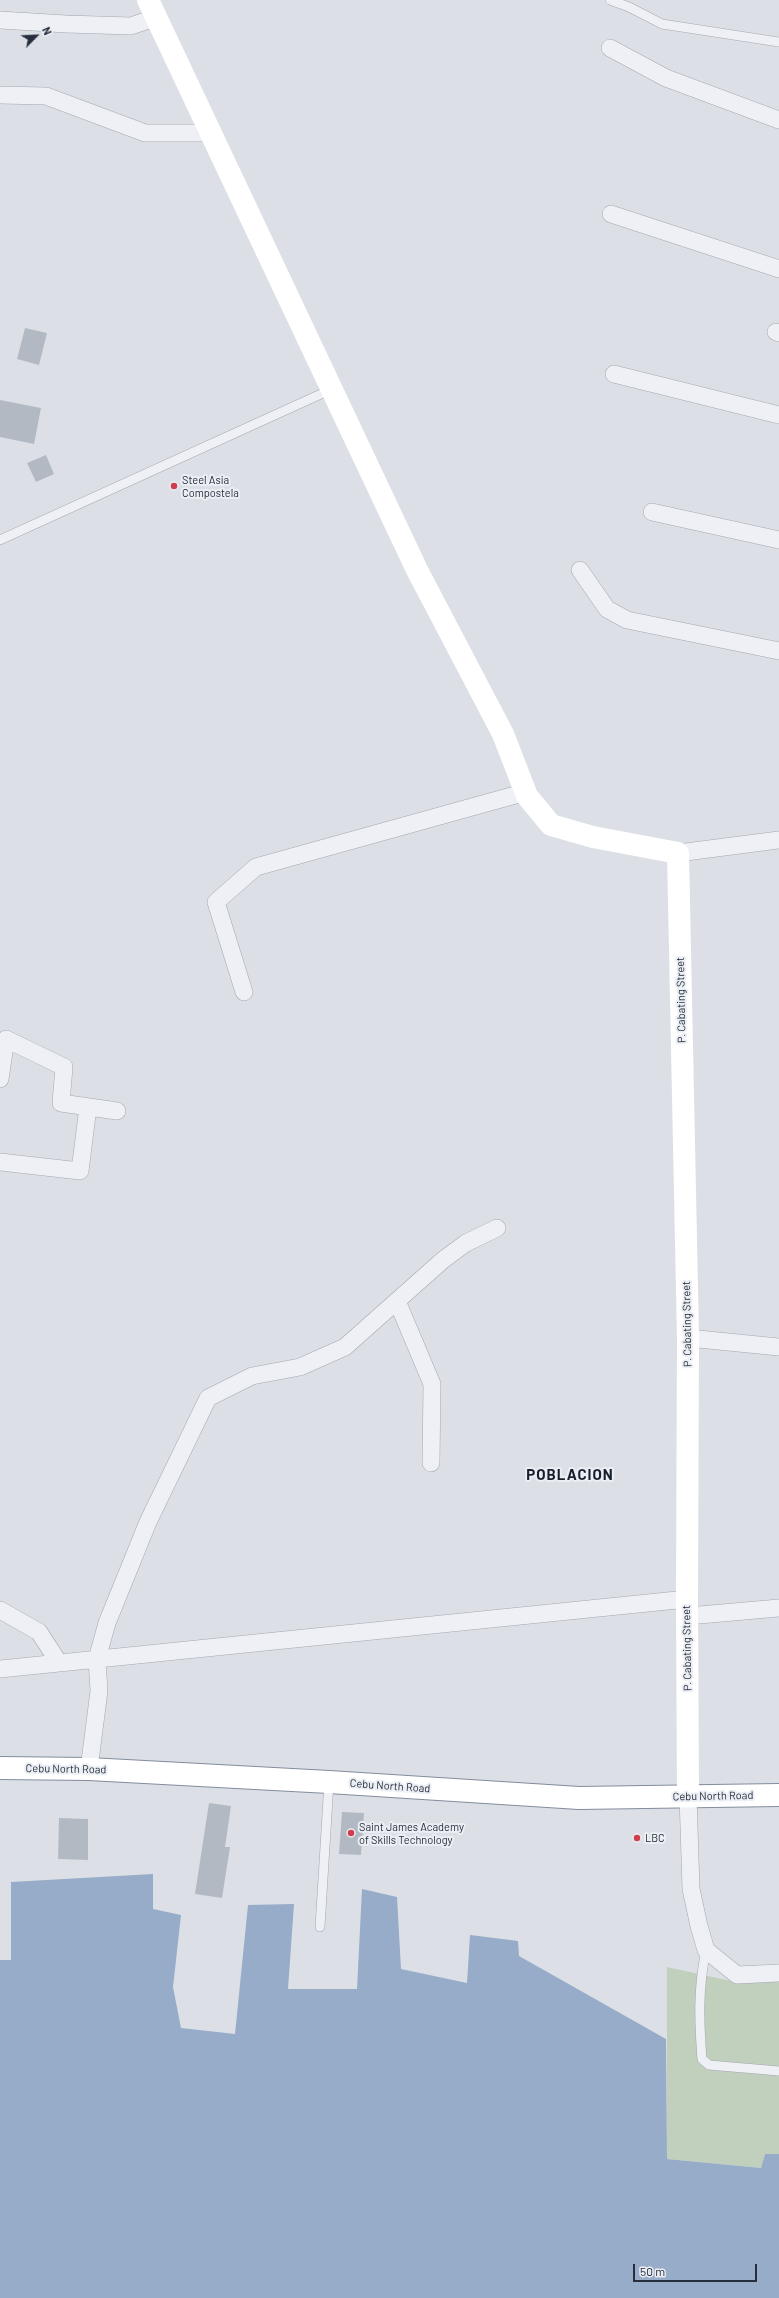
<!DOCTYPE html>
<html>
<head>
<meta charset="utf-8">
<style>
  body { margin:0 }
  #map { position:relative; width:779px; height:2298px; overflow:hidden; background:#dce0e6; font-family:Barlow,sans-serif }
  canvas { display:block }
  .north { position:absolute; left:16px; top:16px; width:40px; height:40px; -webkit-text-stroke:3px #ebeff4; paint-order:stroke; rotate:66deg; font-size:11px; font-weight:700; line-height:16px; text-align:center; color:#262d3d }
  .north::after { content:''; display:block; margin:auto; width:14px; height:18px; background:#262d3d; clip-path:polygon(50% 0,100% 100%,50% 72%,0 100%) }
  .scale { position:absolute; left:633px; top:2264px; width:124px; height:18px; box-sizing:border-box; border:2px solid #262d3d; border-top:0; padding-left:5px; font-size:12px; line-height:14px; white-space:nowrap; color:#262d3d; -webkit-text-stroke:3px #ebeff4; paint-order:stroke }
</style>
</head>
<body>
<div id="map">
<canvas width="779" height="2298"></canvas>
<div class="north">N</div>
<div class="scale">50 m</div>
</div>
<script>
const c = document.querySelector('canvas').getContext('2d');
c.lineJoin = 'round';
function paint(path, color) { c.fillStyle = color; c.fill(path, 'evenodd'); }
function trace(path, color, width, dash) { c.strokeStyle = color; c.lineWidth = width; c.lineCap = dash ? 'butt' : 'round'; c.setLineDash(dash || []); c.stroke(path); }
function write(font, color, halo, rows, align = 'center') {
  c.font = font + ' Barlow,sans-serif'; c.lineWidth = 4; c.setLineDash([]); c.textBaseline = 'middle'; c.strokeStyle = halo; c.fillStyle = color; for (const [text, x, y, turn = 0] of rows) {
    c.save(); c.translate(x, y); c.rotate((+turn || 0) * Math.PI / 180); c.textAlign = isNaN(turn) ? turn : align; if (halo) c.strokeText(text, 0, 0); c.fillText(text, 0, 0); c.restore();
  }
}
const green = new Path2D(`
  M667,1967L740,1983L779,1980V2154H765L761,2168L667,2159Z`);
const water = new Path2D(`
  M153,1874V1909L181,1915L173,1987L181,2028L235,2034L248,1905L294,1904L288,1989H357L362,1889L397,1897L401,1969L467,1983L470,1935L518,1941L519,1956L666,2039L667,2159L761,2168L765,2154H779V2298H0V1960H11V1882Z`);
const building = new Path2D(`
  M25,328L47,333L39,365L17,359Z
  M0,400L41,408L34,444L0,437Z
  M46,455L54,474L36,482L27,463Z
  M209,1803L231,1806L225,1847H230L222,1898L195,1894Z
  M342,1812L364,1813L361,1855L339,1854Z
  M59,1818L88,1819V1860L58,1859Z`);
const lane = new Path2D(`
  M610,0L629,7L662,24L779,42
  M0,540L332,389
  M320,1927L329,1782
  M706,1950C698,1988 699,2020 702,2059L709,2065L779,2071`);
const street = new Path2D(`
  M0,20L66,24L131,26L157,17
  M610,48L666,78L779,120
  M0,95L46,96L145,133H212
  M611,214L779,269
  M776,332L779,333
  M614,374L779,415
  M652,512L779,540
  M580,570L607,609L627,620L779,651
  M678,853L779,840
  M244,992L216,902L256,867L526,792
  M0,1079L6,1039L64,1067L61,1103L117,1111
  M0,1162L80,1171L88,1107
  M397,1301L432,1384L431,1463
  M688,1338L779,1347
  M0,1610L39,1632L59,1663
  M688,1616L779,1608
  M0,1669L687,1599
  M89,1769L99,1691L97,1659L107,1623L148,1522L208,1398L252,1376L300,1367L345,1347L443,1260L466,1243L497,1228
  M688,1796L691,1889L699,1926L706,1950L737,1975L779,1973`);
const secondary = new Path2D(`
  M148,0L417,570L503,734L527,796L551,825L593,837L678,853L688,1338L687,1599L688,1796`);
const highway = new Path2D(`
  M0,1768L89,1769L329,1782L579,1798L779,1795`);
const markers = [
  [174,486,4,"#cf3d4e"],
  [351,1833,4,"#cf3d4e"],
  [637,1838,4,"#cf3d4e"]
];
const poiNames = [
  ["Steel Asia",182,480],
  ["Compostela",182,493],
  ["Saint James Academy",359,1827],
  ["of Skills Technology",359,1840],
  ["LBC",645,1838]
];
const streetNames = [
  ["P. Cabating Street",681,1000,-91],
  ["P. Cabating Street",687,1324,-91],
  ["P. Cabating Street",687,1648,-91],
  ["Cebu North Road",66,1769,1],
  ["Cebu North Road",390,1786,4],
  ["Cebu North Road",713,1796,-1]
];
const districtNames = [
  ["POBLACION",570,1475]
];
paint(green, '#c1d0bd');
paint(water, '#96acc8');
paint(building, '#b3b9c3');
trace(lane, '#a2a7b0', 10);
trace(street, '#a2a7b0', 18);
trace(highway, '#838c9d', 24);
trace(lane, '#eff0f5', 9);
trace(street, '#eff0f5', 17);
trace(secondary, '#fff', 22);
trace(highway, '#fff', 22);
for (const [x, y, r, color] of markers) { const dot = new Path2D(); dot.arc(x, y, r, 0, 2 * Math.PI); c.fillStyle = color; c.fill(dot); trace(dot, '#ebeff4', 1.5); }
write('11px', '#262d3d', '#ebeff4', poiNames, 'left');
write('11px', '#262d3d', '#ebeff4', streetNames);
c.letterSpacing = '1px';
write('bold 15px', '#181e2d', '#ebeff4', districtNames);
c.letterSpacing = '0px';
</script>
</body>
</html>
